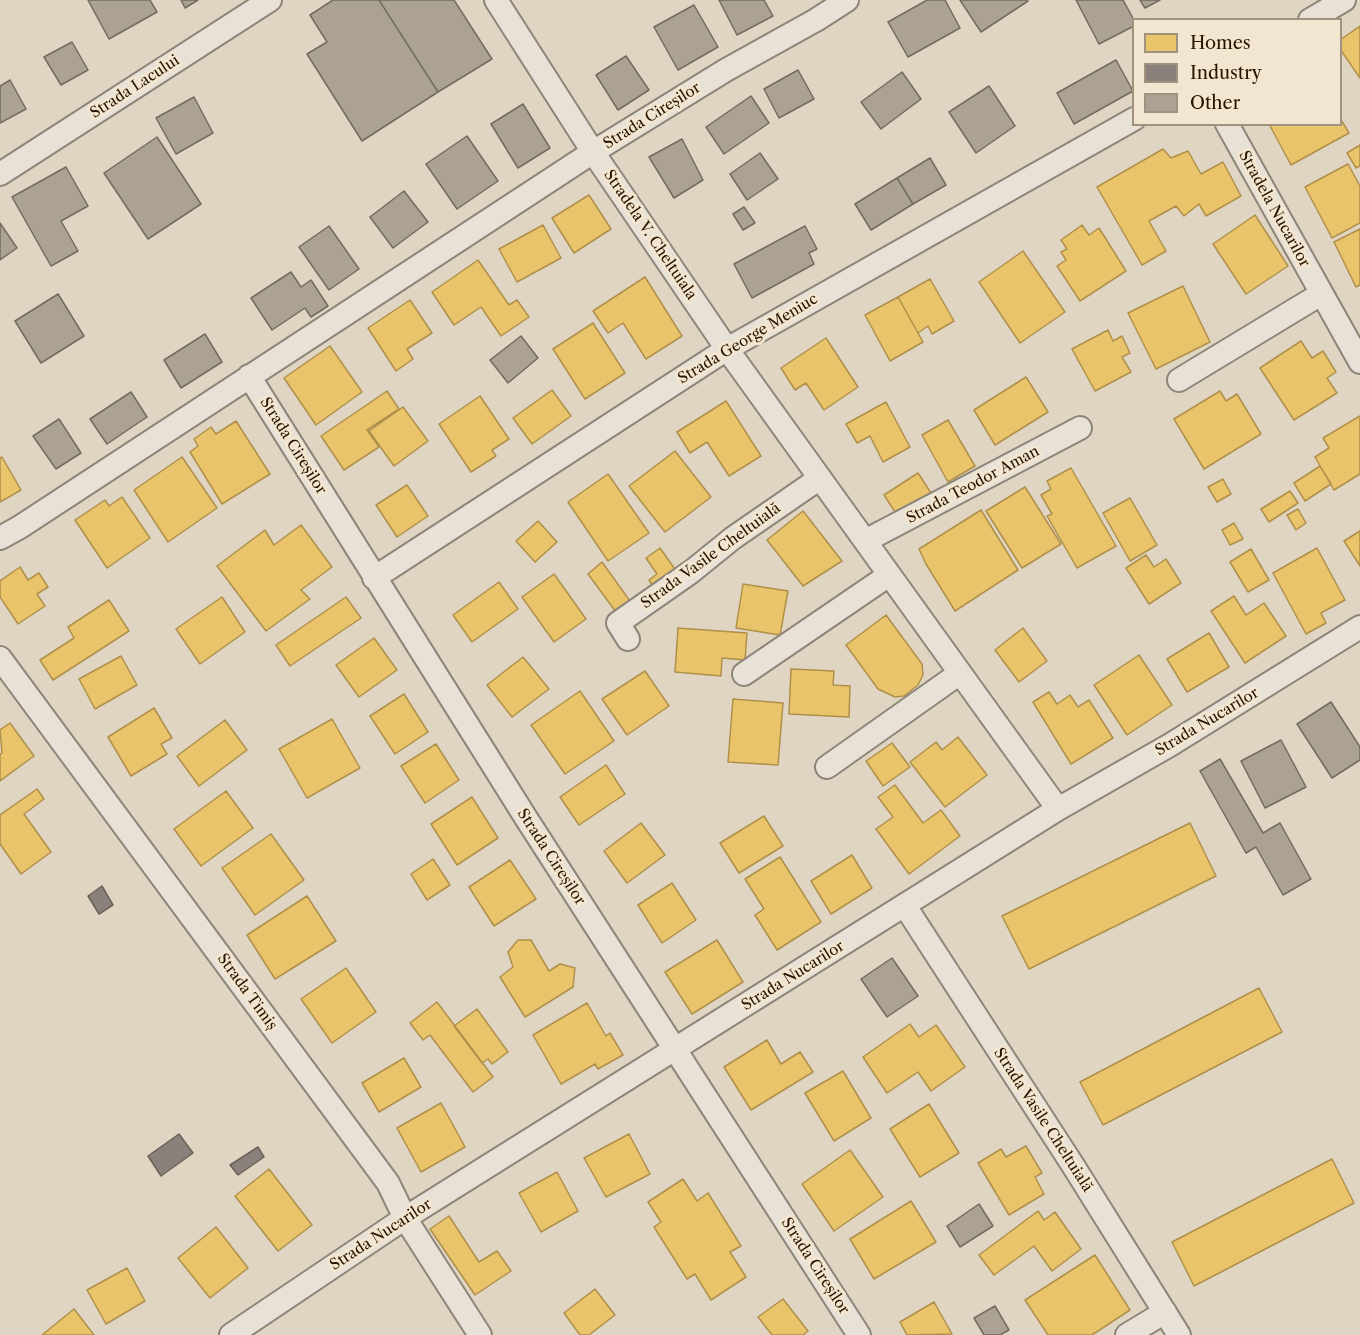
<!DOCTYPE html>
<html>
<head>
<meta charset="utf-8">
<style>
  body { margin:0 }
  #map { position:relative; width:1360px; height:1335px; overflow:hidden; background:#e0d5c3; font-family:"Libre Caslon Text",serif }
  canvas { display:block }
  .legend { position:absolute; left:1132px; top:18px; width:210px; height:108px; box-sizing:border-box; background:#f3e6d0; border:2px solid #a1927d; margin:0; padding:8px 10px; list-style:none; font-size:18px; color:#271500 }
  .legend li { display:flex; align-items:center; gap:12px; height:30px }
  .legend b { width:30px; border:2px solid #a1927d }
</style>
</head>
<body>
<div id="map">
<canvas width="1360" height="1335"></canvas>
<ul class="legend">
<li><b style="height:16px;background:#e9c46a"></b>Homes</li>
<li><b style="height:16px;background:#8a817c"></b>Industry</li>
<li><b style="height:16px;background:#aba294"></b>Other</li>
</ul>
</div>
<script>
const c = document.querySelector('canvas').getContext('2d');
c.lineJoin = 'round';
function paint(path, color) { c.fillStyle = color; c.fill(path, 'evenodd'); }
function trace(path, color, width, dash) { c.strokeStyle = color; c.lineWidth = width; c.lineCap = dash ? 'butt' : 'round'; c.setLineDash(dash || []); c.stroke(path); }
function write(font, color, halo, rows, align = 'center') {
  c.font = font + ' "Libre Caslon Text",serif'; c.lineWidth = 6; c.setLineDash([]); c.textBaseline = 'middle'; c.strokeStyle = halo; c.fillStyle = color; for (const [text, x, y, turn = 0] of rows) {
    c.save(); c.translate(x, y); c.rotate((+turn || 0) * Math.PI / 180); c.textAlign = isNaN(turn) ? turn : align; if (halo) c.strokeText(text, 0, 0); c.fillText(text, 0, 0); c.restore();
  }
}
const homes = new Path2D(`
  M1360,26V78L1340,49V40Z
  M1340,118L1349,133L1291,165L1269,124H1340Z
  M1360,145V166L1356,168L1347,153Z
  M1163,149L1171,158L1188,151L1201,174L1223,162L1241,196L1206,216L1199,204L1184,216L1176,206L1149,221L1166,251L1142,265L1097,187Z
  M1348,164L1360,186V223L1332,238L1305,187Z
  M589,195L611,229L574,253L552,218Z
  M1255,215L1288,266L1246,294L1213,244Z
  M543,225L561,258L517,282L499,249Z
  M1082,225L1089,235L1099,228L1126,271L1080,301L1057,266L1066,260L1061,252L1067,249L1061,240Z
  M1360,229V285L1356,287L1334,242Z
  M1023,251L1065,312L1020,343L979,282Z
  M478,260L509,305L517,300L529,317L501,336L481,307L454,325L432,292Z
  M645,277L682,336L646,359L623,323L608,333L593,311Z
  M930,279L954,321L932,334L928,326L918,333L898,297Z
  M1183,286L1210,342L1156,369L1128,313Z
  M898,297L923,342L890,361L865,315Z
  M410,300L432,333L407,349L413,359L396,371L368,328Z
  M593,323L625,373L585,399L553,349Z
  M1108,330L1113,341L1122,336L1130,353L1122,357L1131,372L1095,391L1072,349Z
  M826,338L858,387L824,410L806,383L795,390L781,368Z
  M1301,341L1312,358L1323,351L1336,372L1327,378L1337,393L1294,420L1260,368Z
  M330,346L362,392L316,425L284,378Z
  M1026,377L1048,412L995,445L974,410Z
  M552,390L571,416L532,444L513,418Z
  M387,391L399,409L367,430L379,447L344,470L321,436Z
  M1220,391L1226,401L1237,394L1261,434L1204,469L1174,419Z
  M480,396L509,439L492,450L496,456L471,472L439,424Z
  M726,401L761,456L729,476L707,442L690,453L677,432Z
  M886,402L910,447L883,462L870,436L857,443L846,424Z
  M403,407L428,441L394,466L369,431Z
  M1360,416V474L1334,490L1315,457L1329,448L1323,438Z
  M948,420L975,466L948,482L922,435Z
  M236,421L270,474L222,504L190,452L198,446L194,439L211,427L216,434Z
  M675,451L711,497L665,532L629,486Z
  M2,457L21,490L0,502V458Z
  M182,457L217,508L168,542L134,490Z
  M1320,466L1331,484L1305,501L1294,483Z
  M1071,468L1116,546L1077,568L1047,516L1052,514L1041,495L1051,489L1047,481Z
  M918,473L931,493L897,515L884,495Z
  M608,474L649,533L608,561L568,502Z
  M1223,479L1231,494L1217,502L1208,487Z
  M407,485L428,516L397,537L376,505Z
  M1025,487L1061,544L1022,568L986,511Z
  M1290,491L1298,503L1269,522L1261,509Z
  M122,497L150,538L107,568L75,520L105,500L109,506Z
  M1130,498L1157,545L1130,561L1103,513Z
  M1298,509L1306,523L1296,530L1287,515Z
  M981,510L1018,570L955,611L926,564L919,549Z
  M803,511L842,561L803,586L767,540Z
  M538,521L557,542L535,562L516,541Z
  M1234,523L1243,539L1230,545L1222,530Z
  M301,525L332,567L301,590L310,599L266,631L217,566L265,530L274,545Z
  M1360,531V566L1344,541Z
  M660,548L679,575L656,591L649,580L657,574L646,558Z
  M1317,548L1345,600L1321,613L1326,623L1306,634L1273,573Z
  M1251,549L1269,580L1248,592L1230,562Z
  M1146,555L1154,567L1166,559L1181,583L1149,604L1126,568Z
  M602,562L630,601L616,612L588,574Z
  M20,567L28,580L39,573L48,587L37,594L45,606L18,624L0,597V581Z
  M554,574L586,619L554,642L522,597Z
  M499,582L518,609L472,642L453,615Z
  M743,584L788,591L780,635L736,628Z
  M1234,596L1246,615L1264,603L1286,636L1245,663L1211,611Z
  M222,597L245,632L200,664L176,629Z
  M346,597L361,618L290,666L276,645Z
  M109,600L129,631L53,680L40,660L74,638L68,627Z
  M886,615L922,664L923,675L918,685L904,696L895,697L878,689L846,645Z
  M678,628L747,633L745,660L722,658L721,676L675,672Z
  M1023,628L1047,661L1019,682L995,650Z
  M1209,633L1229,667L1187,692L1167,659Z
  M374,638L397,670L359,697L336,665Z
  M1139,655L1172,705L1127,735L1094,685Z
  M121,656L137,685L95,709L79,679Z
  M523,657L549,689L512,717L487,685Z
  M791,669L834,671L833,685L850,686L849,717L789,714Z
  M645,671L669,706L627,735L602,699Z
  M580,691L614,741L565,774L531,725Z
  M1049,692L1057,704L1070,695L1078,707L1089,700L1113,738L1071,764L1033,702Z
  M404,694L428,732L395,754L370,716Z
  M733,699L783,703L778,765L728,762Z
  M154,708L172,738L161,744L167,754L131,776L108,737Z
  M332,719L360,768L307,798L279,749Z
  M225,720L247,750L199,786L177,756Z
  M10,723L34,756L0,781V754L2,753L0,730Z
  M958,737L987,775L945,807L910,762L936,742L942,750Z
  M892,743L910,767L883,786L866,761Z
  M436,744L459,780L425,803L401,766Z
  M606,765L625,794L579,825L560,797Z
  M895,785L923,823L941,810L960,836L909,874L876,829L893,817L878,797Z
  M37,789L44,799L24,814L51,852L21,874L0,844V815Z
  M226,791L253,828L201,866L174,829Z
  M472,797L498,838L457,865L431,824Z
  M764,816L783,846L739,873L720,843Z
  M641,823L665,855L627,883L604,851Z
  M1190,823L1216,876L1029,969L1002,916Z
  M271,834L304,880L255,915L222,868Z
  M852,855L872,888L831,914L811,881Z
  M780,857L821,922L777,950L755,915L764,909L745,879Z
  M433,859L450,885L427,900L411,874Z
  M510,860L536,899L494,926L469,887Z
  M672,883L696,920L662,943L638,905Z
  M307,896L336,941L275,979L247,935Z
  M518,940H531L549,971L560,964L575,968L573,987L525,1017L500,977L513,967L508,952Z
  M717,940L743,982L692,1014L665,972Z
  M346,968L376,1012L332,1043L301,999Z
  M1259,988L1282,1032L1103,1125L1080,1082Z
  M437,1002L493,1077L473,1092L430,1035L423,1040L410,1023Z
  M587,1003L606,1036L610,1033L623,1055L598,1069L595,1064L561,1084L533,1035Z
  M477,1009L508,1052L492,1064L488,1059L482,1063L454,1026Z
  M910,1024L919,1037L936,1025L965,1067L931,1091L918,1072L887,1093L863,1057Z
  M767,1040L781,1064L800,1052L813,1072L751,1110L724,1067Z
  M404,1058L421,1087L379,1112L362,1083Z
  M843,1071L871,1118L834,1141L805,1093Z
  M441,1103L465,1147L421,1172L397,1128Z
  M929,1104L959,1153L920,1177L890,1129Z
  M629,1134L650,1174L606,1197L584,1158Z
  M1026,1146L1042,1173L1035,1177L1044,1194L1009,1215L978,1163L1001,1149L1006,1157Z
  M850,1150L883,1197L834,1231L802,1184Z
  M1332,1159L1354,1203L1194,1286L1172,1242Z
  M269,1169L312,1225L278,1251L235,1196Z
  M557,1172L578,1211L541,1232L519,1193Z
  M683,1179L697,1201L708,1193L741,1246L730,1252L746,1277L711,1300L695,1274L687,1279L654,1227L661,1222L648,1202Z
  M911,1201L936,1242L874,1279L850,1239Z
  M1038,1211L1044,1220L1055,1212L1081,1249L1052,1271L1034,1246L994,1275L979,1255Z
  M449,1216L479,1262L497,1251L511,1271L475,1295L430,1229Z
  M216,1227L248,1268L210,1298L178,1258Z
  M1095,1255L1130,1310L1092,1335H1048L1025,1300Z
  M127,1268L145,1301L106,1324L87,1290Z
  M595,1289L615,1315L589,1335H580L564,1313Z
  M783,1299L808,1331L803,1335H772L758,1317Z
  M934,1302L952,1334L907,1335L900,1322Z
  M74,1309L94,1335H42Z`);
const industry = new Path2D(`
  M102,886L113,905L99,914L88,896Z
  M179,1134L193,1153L161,1176L148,1156Z
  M258,1147L264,1157L238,1175L230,1165Z`);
const building = new Path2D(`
  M88,0H150L157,12L109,39Z
  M181,0H198L185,8Z
  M333,0H379L438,92L362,141L307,54L327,42L310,15Z
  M379,0H454L492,59L438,92Z
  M719,0H764L773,16L737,35Z
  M927,0H945L960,28L908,57L888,22Z
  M960,0H1027L1028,1L981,32Z
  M1076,0H1123L1134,20V26L1099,44Z
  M1140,0H1160L1145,8Z
  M694,5L718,47L678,70L654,27Z
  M72,42L88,70L61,85L44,57Z
  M626,56L649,90L618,110L596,75Z
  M1116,60L1133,91L1074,124L1057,93Z
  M798,70L814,99L779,118L764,89Z
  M902,72L921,99L881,129L861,102Z
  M10,80L26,109L0,123V86Z
  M989,86L1015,126L976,153L949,112Z
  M751,96L769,123L724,154L706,127Z
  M194,97L213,133L176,154L156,118Z
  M523,104L550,148L518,168L491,124Z
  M467,136L498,181L457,209L426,164Z
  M157,137L201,204L148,239L104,173Z
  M682,139L703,180L674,198L649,157Z
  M760,153L778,179L747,200L730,174Z
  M930,158L946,185L913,204L897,178Z
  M66,167L88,206L61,221L78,251L51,266L12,197Z
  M897,178L913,204L871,230L855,204Z
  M404,191L428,222L393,248L370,217Z
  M744,207L755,223L743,230L733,214Z
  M0,223L17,248L0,260Z
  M329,226L359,269L329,290L299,247Z
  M805,226L817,249L809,253L814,264L752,298L734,264Z
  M291,272L301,287L311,280L328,306L311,317L305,308L272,330L251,298Z
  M58,294L84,336L41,363L15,321Z
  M205,334L222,362L181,388L164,360Z
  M521,336L538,358L508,383L490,360Z
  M131,392L147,417L107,444L90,419Z
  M59,419L81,453L56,469L33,436Z
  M1331,702L1360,747V760L1332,778L1297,724Z
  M1281,740L1306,787L1265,808L1241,761Z
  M1220,759L1263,833L1280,823L1311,879L1283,895L1256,847L1246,853L1200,771Z
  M892,958L918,996L887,1017L861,979Z
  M979,1204L993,1226L960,1247L947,1226Z
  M995,1306L1009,1330L1000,1335H984L974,1318Z`);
const street = new Path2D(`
  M496,0L593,152L727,349L1058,809
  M1310,20L1344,0
  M1227,124L1360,362
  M0,174L270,0
  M249,376L526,818L859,1335
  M1179,380L1321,294
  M0,538L20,527L593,152L726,70L816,20L847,0
  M865,541L1080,428
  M374,578L727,349L1134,119
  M628,639L618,623L691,572L733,538L820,478
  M0,658L388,1183L405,1218L480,1335
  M744,674L889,575
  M827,767L960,673
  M905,906L1074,1167L1179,1335
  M231,1335L405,1218L1058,809L1170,745L1360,627
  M1127,1335L1165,1312`);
const streetNames = [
  ["Strada Lacului",135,87,-33],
  ["Strada Cireșilor",652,116,-32],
  ["Stradela Nucarilor",1274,209,61],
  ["Stradela V. Cheltuiala",650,235,56],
  ["Strada George Meniuc",748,339,-31],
  ["Strada Cireșilor",293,446,58],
  ["Strada Teodor Aman",973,485,-28],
  ["Strada Vasile Cheltuială",711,556,-36],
  ["Strada Nucarilor",1207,722,-31],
  ["Strada Cireșilor",551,857,57],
  ["Strada Nucarilor",793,976,-32],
  ["Strada Timiș",247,992,54],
  ["Strada Vasile Cheltuială",1043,1120,57],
  ["Strada Nucarilor",381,1235,-33],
  ["Strada Cireșilor",815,1266,57]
];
paint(homes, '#e9c46a');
trace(homes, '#af904a', 1.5);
paint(industry, '#8a817c');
trace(industry, '#6c6157', 1.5);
paint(building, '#aba294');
trace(building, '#736b5f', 1.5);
trace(street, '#8e8579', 26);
trace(street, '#e7e1d7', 22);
write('15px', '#271500', '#f3e6d0', streetNames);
</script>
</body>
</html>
